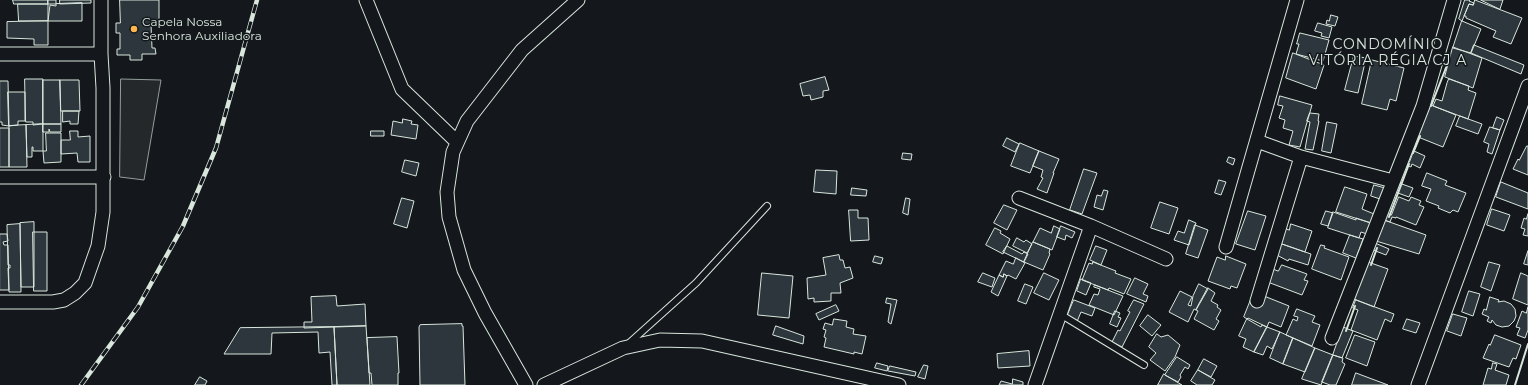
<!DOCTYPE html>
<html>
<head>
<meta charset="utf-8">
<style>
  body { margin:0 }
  canvas { display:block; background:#14181c }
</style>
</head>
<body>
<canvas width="1528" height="385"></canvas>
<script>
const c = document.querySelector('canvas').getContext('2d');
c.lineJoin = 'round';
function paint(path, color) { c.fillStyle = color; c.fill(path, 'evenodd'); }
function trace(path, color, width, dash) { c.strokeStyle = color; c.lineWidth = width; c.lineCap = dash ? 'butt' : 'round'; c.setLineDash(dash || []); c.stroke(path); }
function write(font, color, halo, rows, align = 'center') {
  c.font = font + ' Montserrat,sans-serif'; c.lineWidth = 3; c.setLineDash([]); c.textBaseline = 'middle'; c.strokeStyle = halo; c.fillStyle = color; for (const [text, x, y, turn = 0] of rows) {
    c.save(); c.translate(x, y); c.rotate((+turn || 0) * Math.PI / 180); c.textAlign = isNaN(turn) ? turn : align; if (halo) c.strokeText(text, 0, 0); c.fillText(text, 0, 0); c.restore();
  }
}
const parking = new Path2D(`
  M121,79L161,80L144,180L120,177Z`);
const building = new Path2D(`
  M13,0H48V4H14Z
  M48,0H56V4H48Z
  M60,0H91V3L60,4Z
  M120,0H159V24H151L152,48H155L156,54H142V60H130V55H117V49H120V33H116V23H120Z
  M1465,0H1470L1469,1L1474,3L1473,5L1469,4L1462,21L1459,19Z
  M1475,0L1522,18L1511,44L1493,37L1496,31L1466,18V16H1464L1469,4L1473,5Z
  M1481,0H1503L1500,9Z
  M82,3V21H48L50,5L56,6V4Z
  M18,4H48V21H19Z
  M1331,15L1338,17L1335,26L1326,24L1327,20L1329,21Z
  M48,21V45H34V39L7,38V22Z
  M1462,21L1481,29L1471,53L1453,48Z
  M1318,23L1332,27L1329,38L1321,36L1322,33L1315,31Z
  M1300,33L1329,40L1323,61L1296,54L1299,44H1297Z
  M1474,45L1524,65L1521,74L1471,53Z
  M1453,47L1482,58L1473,88L1445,77Z
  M1293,53L1324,65L1316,89L1286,78Z
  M1354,56L1366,58L1358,93L1345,90Z
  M1372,60L1404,68L1396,101L1390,99L1387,110L1362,104Z
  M825,77L829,90L823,91V97L811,100L810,95L803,96L800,84Z
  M25,79H43V124L33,125V122H26Z
  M1449,79L1469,86L1468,90L1476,93L1468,119L1433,106L1436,99L1442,101L1447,83Z
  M43,80H60L61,124H43Z
  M60,80H79L80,111H61Z
  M0,81H8L9,126L2,125V122H0Z
  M8,92H25V121H18V125L9,126Z
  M1280,96L1312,105L1300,147L1289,145L1293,131L1283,128L1285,120L1279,118L1283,106L1278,105Z
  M1431,105L1456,115L1443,147L1418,137Z
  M63,111H79L78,124H70V121L63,122Z
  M1310,113L1319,114L1318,121H1319L1313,150L1305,149L1310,122L1307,121Z
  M1460,116L1482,124L1478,134L1456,126Z
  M1497,117L1504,120L1500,130L1493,128Z
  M403,119L412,121L411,124L418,125L416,139L391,135L393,121L402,123Z
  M1327,122L1337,124L1331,153L1322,151Z
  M43,124H61V132H50L49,129V132H43Z
  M43,124V151H33V147H32V157H27L26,125Z
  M26,125L27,167H9V126Z
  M1490,127L1500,130L1492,154L1487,152L1489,144L1484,142Z
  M0,128H9V167H0Z
  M70,131H78V137L90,136V162H78L77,153L61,154V140H70Z
  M371,131H384V136H371Z
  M46,133H61V162L44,163L43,151H46Z
  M1007,138L1019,144L1015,152L1003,146Z
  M1020,143L1039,151L1030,173L1011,166Z
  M1527,146H1528V175L1513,169L1518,159L1519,160Z
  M1039,151L1059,159L1053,173H1054L1047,193L1037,189L1043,178L1041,177L1043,170L1033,166Z
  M1414,151L1425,156L1420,168L1412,164L1411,167L1406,165L1407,161L1409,162Z
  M903,153L912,154L911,160L902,159Z
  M1229,157L1235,159L1233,165L1227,162Z
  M405,160L419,163L416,176L402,172Z
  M1084,169L1097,173L1082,214L1070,210Z
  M816,170L837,171L836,194L814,192Z
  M1427,173L1447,181L1445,185L1466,193L1458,212L1453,210L1450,213L1438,208L1439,206L1426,201L1431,189L1422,186Z
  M1219,180L1226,182L1221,195L1215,193Z
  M1501,182L1528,193V209L1496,197Z
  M1399,183L1413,188L1409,197L1395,192Z
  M1374,185L1385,188L1380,199L1371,196Z
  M1345,187L1367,194L1362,209L1374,214L1371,223L1336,212Z
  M852,188L867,190L866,196L851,195Z
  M1104,190L1108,191L1103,210L1094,207L1097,195L1101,196Z
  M1399,197L1409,201L1411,197L1421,201L1419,205L1424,207L1416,225L1396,217V218L1392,217L1390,222L1384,220L1386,213L1391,215Z
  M402,198L414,201L407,228L394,224Z
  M906,198L910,199L908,215L903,213Z
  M1160,202L1178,208L1169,234L1151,228Z
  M1004,205L1017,210L1007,230L994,223Z
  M1492,209L1510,215L1504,231L1487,225Z
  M849,210H858V218H868L869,240L851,241Z
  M1248,211L1266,216L1255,250L1236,244Z
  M1326,211L1333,213L1328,226L1321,224Z
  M1333,212L1356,220V218L1371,223L1367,234L1361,232L1359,238L1328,228Z
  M1528,214V236L1523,235L1525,229L1521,228L1524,218L1526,219Z
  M1189,220L1196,223L1189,245L1174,240L1178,231L1184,233Z
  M1384,220L1426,235L1419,254L1376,241Z
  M34,222V287H21L20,223Z
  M20,224L21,292H9L8,268H10V265H8L7,225Z
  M1291,224L1312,231L1305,252L1279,243L1284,228L1289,230Z
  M1195,225L1208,230L1198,258L1186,254Z
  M1054,226L1060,229L1052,250L1033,242L1040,228L1051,233Z
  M1061,226L1075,232L1072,238L1066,235L1065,240L1057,237Z
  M995,228L1001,231L1000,233L1010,239L1003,254L986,245Z
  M33,232H47V291H34Z
  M0,234H7L8,241L3,242L4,245H8L9,290H0Z
  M1350,235L1363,239L1356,258L1343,253Z
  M1017,238L1024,242L1026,240L1032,244L1027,253L1013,246Z
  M1033,242L1050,249L1049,253L1050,254L1043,270L1024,262Z
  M1279,243L1311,254L1308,265L1289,259L1288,261L1275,254Z
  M1375,243L1389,249L1386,255L1373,250Z
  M1321,245L1325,246L1324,248L1349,257L1341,280L1312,269Z
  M1007,246L1022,254L1024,252L1028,254L1024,262L1003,252Z
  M1096,246L1107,250L1101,265L1090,260Z
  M1528,251V265L1524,264Z
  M839,255L840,260H843L845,268L850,267L853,278L840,283L841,293H831V301L814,302V298L808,299L807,278L826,275L823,258Z
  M875,256L883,258L881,264L873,262Z
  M1226,256L1246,264L1237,288L1231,286L1230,289L1208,281L1217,257L1225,260Z
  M1016,258L1025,263L1016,279L1008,275L1007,276L1004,274L1003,277L999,275L1006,261L1013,264Z
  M1093,262L1116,271L1115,273L1131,279L1124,294L1109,288L1108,290L1082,280L1089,263L1092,264Z
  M1368,262L1388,269L1374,307L1354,299Z
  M1489,262L1500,265L1491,291L1481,287Z
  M1282,265L1307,274L1304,280L1308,281L1302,295L1265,281L1270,268L1278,271Z
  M762,273L793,276L789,318L758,315Z
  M983,273L995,278L992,287L978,282Z
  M1044,273L1059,280L1049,300L1034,293Z
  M1521,273L1528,276V305L1513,299Z
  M1004,274L1007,276L998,296L991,292L999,275L1003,277Z
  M1135,278L1148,284L1143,294L1148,296L1146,302L1127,294Z
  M1081,279L1091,283L1086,295L1077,291Z
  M1025,284L1033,287L1026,304L1018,301Z
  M1199,284L1208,289L1196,310L1194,309L1188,322L1169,312L1180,291L1192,297L1188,305L1191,306L1193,296Z
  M1095,285L1123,296L1114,315L1089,305L1094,294L1098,295L1100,289L1094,287Z
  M1208,288L1215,293L1211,301L1218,305L1217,307L1221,310L1216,319L1219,321L1214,330L1194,319L1198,311L1196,310Z
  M1469,291L1480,294L1473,316L1462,312Z
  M1254,292L1289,306L1281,327L1269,322L1267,327L1248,318L1247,319L1244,317Z
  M336,296L337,306L365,304L366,326L304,328V322H312L311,297Z
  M1490,297L1499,300L1498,302L1504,301L1511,304L1515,309L1516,316L1514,321L1509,326L1502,327L1496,325L1492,320L1491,323L1487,321L1489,317L1482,314L1484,309L1486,310Z
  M887,298L897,300L891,324L888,322L891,304L886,303Z
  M1074,300L1095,308L1092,316L1081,312L1076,324L1066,319Z
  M1134,300L1144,304L1122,347L1112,342L1118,330L1120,331L1130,312L1128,311Z
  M1356,300L1394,314L1391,322L1385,319L1377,340L1351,330L1358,310L1353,308Z
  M836,305L839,311L819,320L816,314Z
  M1528,307V330L1525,338L1517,335L1520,328L1516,327L1522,311L1526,313Z
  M1297,309L1315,316L1312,322L1320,325L1312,346L1286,335L1293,319L1297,321L1298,317L1294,316Z
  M1115,311L1120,313L1118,317L1121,318L1117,327L1110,324Z
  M1453,314L1467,318L1461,336L1447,331Z
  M1148,315L1161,325L1152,336L1140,326Z
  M834,319L847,321L846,327L854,329L853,334L866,336L862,354L854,352V354L824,347L826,338L824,337L826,330L823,329L825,323L832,325Z
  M1247,319L1261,327L1262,325L1267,327L1254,352L1243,347L1246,339L1239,336Z
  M1407,319L1420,323L1416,333L1403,329Z
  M462,324V326H463L465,385H420L419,327L420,325Z
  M366,326L370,385H337L334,327Z
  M776,326L804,336L803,344L773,335Z
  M334,327L337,385H332L330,352L319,353L318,332L272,333L271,354H224L240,328Z
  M1267,327L1280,332L1272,349L1267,346L1263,355L1254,352Z
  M1343,327L1353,331L1342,358L1333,355Z
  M1280,332L1293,338L1283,364L1270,358Z
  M1157,334L1161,337L1168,335L1180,345L1175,357L1165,371L1150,360L1156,353L1149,347Z
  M1355,335L1375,342L1367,366L1346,358Z
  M1495,335L1521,345L1516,359L1513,358L1509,367L1483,358L1489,344L1490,345Z
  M397,337L399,373H398V385H372L371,373H369L367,338Z
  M1293,338L1315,348L1305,372L1283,364Z
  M1315,348L1333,355L1321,385L1302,379Z
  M1029,351L1030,366L998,368L997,354Z
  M1333,355L1343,358L1342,362L1345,364L1336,385H1330L1322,382Z
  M1177,357L1190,365L1188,369L1185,367L1180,375L1181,377L1178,382L1165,375Z
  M1204,359L1217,366L1211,377L1198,370Z
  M877,363L888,366L887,371L875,368Z
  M1493,363L1497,364L1495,370L1509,375L1506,385H1483L1488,368L1491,369Z
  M924,365L928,366L925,379L918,377Z
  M890,366L916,372L915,376L888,371Z
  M1198,370L1215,380L1212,385H1197L1191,381Z
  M1356,373L1388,385H1352Z
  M1164,374L1165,375L1182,385H1158Z
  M200,377L207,381L205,385H195Z
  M1013,379L1023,382V385H999L1001,381L1012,384Z`);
const lane = new Path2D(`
  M1060,314L1144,365
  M627,345L696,283L767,206`);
const street = new Path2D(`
  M366,0L402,89L457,142
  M0,54H101
  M1257,141L1301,157L1393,181
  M0,177H104
  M1019,198L1091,226L1166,259
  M1226,247L1297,0
  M1257,301L1301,157
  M0,302H53L64,300L75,293L85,283L98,246L103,212V88L101,54V0
  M1332,338L1423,106L1454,0
  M526,385L485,313L464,270L449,217L447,192L453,152L467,121L522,50L578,0
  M544,385L623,348L660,340L702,341L899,385
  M1035,385L1091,226
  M1418,385L1528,86`);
const rail = new Path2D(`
  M81,385L138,307L183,226L216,148L257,0`);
const wall = new Path2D(`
  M1431,106L1449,60
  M1413,153L1420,136
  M1389,217L1409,164
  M1371,265L1377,248
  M1346,331L1355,306
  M1515,385L1528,344`);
const markers = [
  [134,29,4,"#ffb74d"]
];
const poiNames = [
  ["Capela Nossa",142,22],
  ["Senhora Auxiliadora",142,36]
];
const quarterNames = [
  ["CONDOMÍNIO",1388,45],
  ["VITÓRIA RÉGIA CJ A",1388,61]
];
paint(parking, '#24282b');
trace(parking, '#939e99', 1);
paint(building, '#2c363c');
trace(building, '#d8e6dc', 1);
trace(lane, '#d8e6dc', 8);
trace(street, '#d8e6dc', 15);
trace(lane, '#14181c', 6);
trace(street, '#14181c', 13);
trace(rail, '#d8e6dc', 4.5);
trace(rail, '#14181c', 3, [9]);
trace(wall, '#d8e6dc', 2);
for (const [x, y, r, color] of markers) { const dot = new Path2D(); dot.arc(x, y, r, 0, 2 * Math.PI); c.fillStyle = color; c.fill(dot); trace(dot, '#14181c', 1.5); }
write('12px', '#d8e6dc', '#14181c', poiNames, 'left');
c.letterSpacing = '1px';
write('14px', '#d8e6dc', '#14181c', quarterNames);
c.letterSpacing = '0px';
</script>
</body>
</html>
